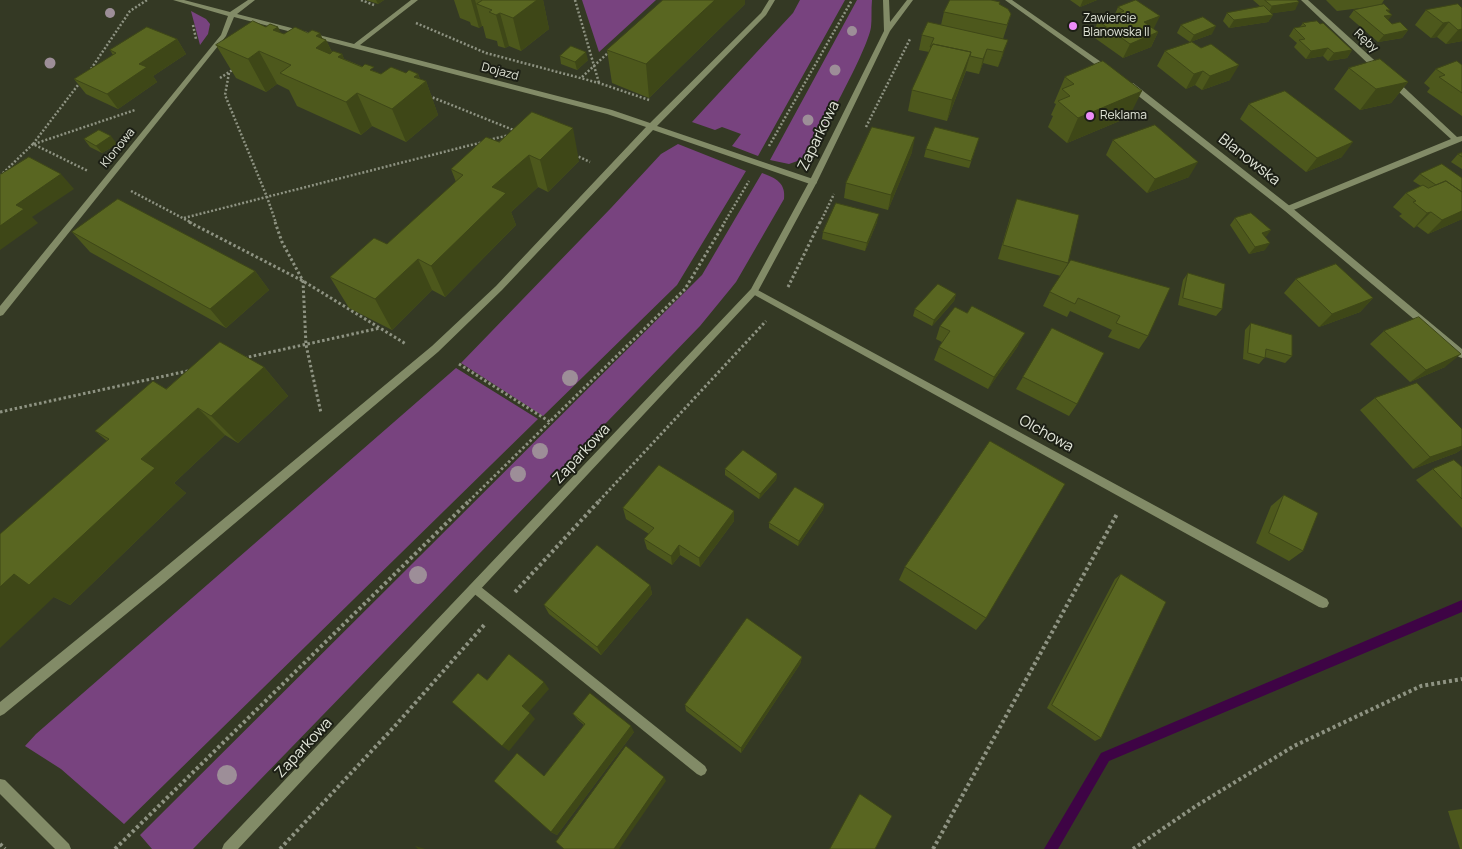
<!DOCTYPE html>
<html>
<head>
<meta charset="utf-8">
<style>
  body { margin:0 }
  canvas { display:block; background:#343924 }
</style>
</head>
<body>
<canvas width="1462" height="849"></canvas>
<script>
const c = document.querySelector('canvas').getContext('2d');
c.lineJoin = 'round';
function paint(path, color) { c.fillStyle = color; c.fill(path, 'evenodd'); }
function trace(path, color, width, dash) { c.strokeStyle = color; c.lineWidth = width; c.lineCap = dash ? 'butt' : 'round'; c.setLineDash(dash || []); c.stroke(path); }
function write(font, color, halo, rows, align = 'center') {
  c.font = font + ' Manrope,sans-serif'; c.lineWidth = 4; c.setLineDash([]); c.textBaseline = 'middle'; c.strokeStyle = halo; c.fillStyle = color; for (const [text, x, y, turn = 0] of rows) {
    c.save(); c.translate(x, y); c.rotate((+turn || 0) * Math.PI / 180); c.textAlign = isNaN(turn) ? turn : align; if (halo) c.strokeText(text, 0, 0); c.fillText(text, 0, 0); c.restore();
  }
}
const green = new Path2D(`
  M582,0H656L599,52Z
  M800,0H845L758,156L732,146L741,134L722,127L715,130L692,122L793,13Z
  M857,0H872C871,9 872,19 871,27C868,49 818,142 803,159L789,164L770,160Z
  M191,11L206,19L210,24L208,34L200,45Z
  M678,144L746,171L677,285L543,416L461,363L611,208L661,154Z
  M762,173C776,178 786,183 784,199L736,282L700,326L193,849H152L140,835L702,275Z
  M456,368L538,419L124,824L61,769L25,746L36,734Z`);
const stream = new Path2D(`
  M1462,600V612L1109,761L1058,849H1044L1101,753Z`);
const pathFar2 = new Path2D(`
  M361,0L374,5
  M575,0L599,83
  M416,23L486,53L599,83L649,100
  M193,25L196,39
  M91,69L130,11L147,0
  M229,73L225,95L267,197L276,223
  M582,77L610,51
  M220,78L234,69
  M429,96L516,131
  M866,127L910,39
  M489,140L509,135
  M33,144L81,81
  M34,144L135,110
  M769,146L852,0
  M575,155L590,162
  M0,176L33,144L88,171
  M131,191L192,223
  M184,218L483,142
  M724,223L749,181
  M820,223L834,194`);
const pathFar1 = new Path2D(`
  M189,222L303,281L406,344
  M275,222L282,242L303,281L306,345L321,413
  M788,287L820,222
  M244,358L380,328
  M459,364L550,422
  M0,412L192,370
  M469,501L685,289L725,222
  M599,501L766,321`);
const path = new Path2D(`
  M515,592L600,500
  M0,844L5,849
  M115,849L470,500
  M280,849L394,727L485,624
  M933,849L1117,514
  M1133,849L1196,806L1294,746L1421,686L1462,679`);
const service = new Path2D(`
  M754,288L1327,599L1329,603L1327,607L1323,608L1319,607L751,293L750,291Z
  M476,583L705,766L707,770L705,774L701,776L697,774L472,592L470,588L472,584Z`);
const minor = new Path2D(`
  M173,0H184L230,12L248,0H255L237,14L354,44L411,0H418L360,45L612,110L650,123L761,13L769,0H775L766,15L657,126L816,180L817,182L816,184H810L653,130L502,290L438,352L164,583L4,714L0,716V702L156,575L432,346L496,286L646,127L607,114L234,17L226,36L3,315L0,316V306L221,35L228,16Z
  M1301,0H1308L1383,68V72H1377Z
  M1389,79H1395L1457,137L1462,136V141L1291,211H1285V207L1451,139L1389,83Z
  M0,779L5,780L69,844L71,849H55L0,794Z`);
const tertiary = new Path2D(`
  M883,0H889L890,22L907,0H913L890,31L817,182L757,293L238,849H222L224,844L751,289L809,182L884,31Z
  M1005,0H1012L1114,71L1113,73H1107Z
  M1127,83H1133L1291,207L1462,349V358L1459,357L1285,211L1127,87Z`);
const trees = [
  [110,13,5],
  [852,31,5],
  [50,63,5.5],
  [835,70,5.5],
  [808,120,5.5],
  [570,378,8],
  [540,451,8],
  [518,474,8],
  [418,575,9],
  [227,775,10]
];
const wall = new Path2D(`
  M366,0H384L378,4Z
  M454,0H543L549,29L521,51L509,46L505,48L498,46L497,41L486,38L483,26H482L479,28L471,25L470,22L460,18Z
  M1070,0H1097L1080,7Z
  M1253,0H1297L1295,10L1272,13L1273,15L1268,22L1229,28L1223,21L1227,13L1261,7Z
  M1326,0H1384L1381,5L1390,10L1388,12V20L1392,24L1408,30L1402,38L1378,42L1349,17L1354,10L1369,7L1337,11Z
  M745,4L649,98L612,83L607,50Z
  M999,4L1011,14L1003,39V55L998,67L983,63L979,74L966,71L947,121L908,111L912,90L929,52L919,50L922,35L941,25L944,12Z
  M1458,4L1462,41L1446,44L1437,37L1431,38L1415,25L1426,10Z
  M1118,7L1158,32L1151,47L1123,58L1092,36L1098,21L1115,14Z
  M1303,23L1352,50L1347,58L1328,61L1323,56L1306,59L1294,47L1297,43L1289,36L1294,28L1300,27Z
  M1181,25L1212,34L1190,42L1177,33Z
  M266,27H278L280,33L284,34L308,33H320L322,39L326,40L332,52L342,54L344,59L381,74H418L420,79L426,81L438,115L406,142L372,126L361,135L297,106L289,90L277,84L266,92L236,78L216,45Z
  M177,39L186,54L153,76L157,82L118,109L86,94L74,79L113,55L110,50Z
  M1165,51L1230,80L1202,90L1195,85L1186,89L1157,66Z
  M560,56L588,60L577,70L561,64Z
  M1462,65V116L1427,92L1430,88L1424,83L1436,69Z
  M1349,68L1408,82L1391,103L1360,110L1334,89Z
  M1065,77L1129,117L1067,143L1048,127L1053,116L1051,115L1056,104L1054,103Z
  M1249,104L1342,157L1306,172L1240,119Z
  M979,138L969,168L924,157L926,149Z
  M84,139L117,144L102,153L90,147Z
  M1113,140L1189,177L1147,193L1106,155Z
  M499,142L579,161L548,192L538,187L511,212L516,225L445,297L432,290L392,330L349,308L330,277L387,244L456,182L451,169Z
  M912,152L888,210L844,198L846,183Z
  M1462,153V169L1451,162L1458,154Z
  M1442,164L1462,219L1428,234L1417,226L1414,228L1399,216L1402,214L1393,207L1406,193L1421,186L1413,181L1420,174Z
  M1017,199L1068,263L1065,270L1148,336L1139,349L1108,337L1112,330L1070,311L1067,317L1043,306L1050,292L1061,276L998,259L1011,214Z
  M1235,218L1265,237V250L1249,254L1230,225Z
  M877,222L865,251L822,239L823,232Z
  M72,232L255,271L269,290L226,328L90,252Z
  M1188,273L1222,309L1216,316L1178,305L1183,280Z
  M1296,279L1373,298L1360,312L1319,327L1284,293Z
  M956,294L954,301L932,326L913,316L915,309Z
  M967,313L1018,346L988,389L934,360L939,347L942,342L936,339L940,326Z
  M1251,323L1292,356L1285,363L1265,357L1259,364L1243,359L1245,330Z
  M1384,331L1445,367L1410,382L1370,344Z
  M264,367L288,396L238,443L225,435L174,483L186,493L70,605L54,597L107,441L95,431L166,389Z
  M1023,377L1077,404L1069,416L1016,389Z
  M1375,398L1462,429V449L1456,453L1413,469L1360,410Z
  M1462,467V528L1416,480L1433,469Z
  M725,469L777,474L776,480L759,499L725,475Z
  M1284,495L1303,551L1289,561L1256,543L1271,506Z
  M824,504L823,510L798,546L769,528V523Z
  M623,508L734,511V521L700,567L680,555L672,565L647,549L644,539L649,534L626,519Z
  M905,567L986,618L976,630L899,580Z
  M1121,574L1101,738L1095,741L1047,708L1115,579Z
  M650,585L652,594L601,655L549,614L544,605Z
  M802,657L800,664L741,753L686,711L685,705Z
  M573,714L634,732L557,835L551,832L544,776L584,725L578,720Z
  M860,794L875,849H830L858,796Z
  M1462,809V849H1460L1448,811Z`);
const shadedWall = new Path2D(`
  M376,0H384L378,4Z
  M471,0H475L482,26L479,28Z
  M537,0H543L549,29L521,51L513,18Z
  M715,0H745V4L649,98L646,64Z
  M1083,0H1097L1080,7Z
  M1299,2L1295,10L1268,14L1272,6Z
  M1386,10H1390L1385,16L1392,15L1386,23L1378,24Z
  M500,13L509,46L505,48L496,15Z
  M1273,15L1268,22L1229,28L1234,20Z
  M1160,16L1153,30L1144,22Z
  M1449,22L1437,37L1431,38L1443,23Z
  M1216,26L1212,34L1190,42L1194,35Z
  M278,27L294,61L273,30Z
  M1462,29V41L1446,44L1458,30Z
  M1408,30L1402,38L1378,42L1384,35Z
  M1158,32L1151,47L1123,58L1130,44Z
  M320,33L324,42L326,40L342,74L316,48V36Z
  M177,39L186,54L153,76L157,82L118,109L107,94L139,64Z
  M1008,40L1003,55L998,67L1003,52Z
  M1328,48L1323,56L1306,59L1311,51Z
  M987,49L983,63L979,74L983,59Z
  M1352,50L1347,58L1328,61L1334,53Z
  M259,51L277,84L266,92L248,59Z
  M586,52L588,60L577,70L575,62Z
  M971,52L965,73L947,121L952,100Z
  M342,54L356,87L338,57Z
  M1239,65L1230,80L1202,90L1210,76Z
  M1203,71L1195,85L1186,89L1194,74Z
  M418,74L422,85L426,81L438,115L406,142L392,109L414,77Z
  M1408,82L1391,103L1360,110L1376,89Z
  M1142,91L1129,117L1067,143L1078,118Z
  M357,93L372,126L361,135L346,102Z
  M573,128L579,161L548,192L540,160Z
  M111,136L117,144L102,153L96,146Z
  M915,137L912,152L888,210L891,195Z
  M1353,142L1342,157L1306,172L1317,158Z
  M529,155L538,187L511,212L516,225L445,297L431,266L492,187Z
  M1198,162L1189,177L1147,193L1155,179Z
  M61,174L74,189L32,217L38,223L0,250V226L16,205Z
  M1462,211V219L1428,234L1442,220Z
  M1431,212L1417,226L1414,228L1427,213Z
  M879,214L877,222L865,251L867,243Z
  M1271,230L1266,237L1262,233Z
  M1270,243L1265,250L1249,254L1255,247Z
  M418,259L432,290L392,330L375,299Z
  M255,271L269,290L226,328L210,309Z
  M956,294L954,301L932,326L934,320Z
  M1373,298L1360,312L1319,327L1332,314Z
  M1025,333L1018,346L988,389L994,377Z
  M1461,354L1445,367L1410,382L1426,370Z
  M264,367L288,396L238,443L211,416Z
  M198,408L225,435L174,483L186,493L70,605L54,597L0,648V587Z
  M1462,446V449L1456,453L1413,469L1430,457Z
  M777,474L776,480L759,499L760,494Z
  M824,504L823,510L798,546L799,541Z
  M734,511V521L700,567L699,558Z
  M679,545L680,555L672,565L671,556Z
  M650,585L652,594L601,655L597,647Z
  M802,657L800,664L741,753V748Z
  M544,682L549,689L528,713L522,706Z
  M530,713L535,719L509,751L502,746Z
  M631,726L634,732L557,835L551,832Z
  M664,777L666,781L619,849H614Z
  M415,846L425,849H418Z`);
const building = new Path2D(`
  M483,0H537L513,18L500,13L496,15L489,12L492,10L477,4Z
  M663,0H715L646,64L607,50Z
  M950,0H991L1000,2L999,4L1008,9L1011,14L1007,25L944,12Z
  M1136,0L1160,16L1144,22L1158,32L1130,44L1098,21L1124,11L1118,7Z
  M1265,0H1297L1299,2L1272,6Z
  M1384,4L1390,10H1386L1392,15L1384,16L1392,24L1400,22L1408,30L1384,35L1354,10Z
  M1458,4L1462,8V29L1458,30L1449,22L1443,23L1426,10Z
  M1264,6L1273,15L1234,20L1227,13Z
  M1203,17L1216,26L1194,35L1181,25Z
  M253,21L266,27L270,24L278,27L273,30L284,34L295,27L308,33L312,30L320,33L316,36L326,40L316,48L330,54L333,51L342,54L338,57L362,67L365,64L374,67L370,70L381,74L391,67L406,73L409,70L418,74L414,77L426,81L392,109L357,93L346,102L280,73L291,65L259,51L248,59L216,45Z
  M1317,21L1320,24L1323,23L1352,50L1334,53L1328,48L1311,51L1299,40L1305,39L1294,28L1306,26L1303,23Z
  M928,22L1008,40L1003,52L987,49L983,59L970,56L971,52L933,44L931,47H930L934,38L922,35Z
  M147,27L177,39L139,64L147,67L107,94L74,79L116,53L110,50Z
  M1192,42L1201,48L1211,44L1239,65L1210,76L1203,71L1194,74L1165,51Z
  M933,44L971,52L952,100L912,90Z
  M571,46L586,52L575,62L560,56Z
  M1380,59L1408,82L1376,89L1349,68Z
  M1103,61L1142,91L1078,118L1058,101L1070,96L1062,89L1074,84L1065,77Z
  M1457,61L1462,65V93L1439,77L1445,75L1436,69Z
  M1285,91L1353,142L1317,158L1249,104Z
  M532,112L573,128L540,160L529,155L492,187L506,193L431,266L418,259L375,299L330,277L374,238L387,244L463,175L451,169L486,137L499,142Z
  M1155,125L1198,162L1155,179L1113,140Z
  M872,127L915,137L891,195L846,183Z
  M935,127L979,138L971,161L926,149Z
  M99,130L111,136L96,146L84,139Z
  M1462,153V157L1458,154Z
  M29,157L61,174L16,205L24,209L0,226V175Z
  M1442,164L1462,178V192L1446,181L1436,185L1420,174Z
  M1446,181L1462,192V211L1442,220L1431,212L1427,213L1413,202L1416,201L1406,193L1423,185L1428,188Z
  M118,199L255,271L210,309L72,232Z
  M1017,199L1079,215L1068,263L1003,245Z
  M836,203L879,214L867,243L823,232Z
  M1251,213L1271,230L1262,233L1270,243L1255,247L1235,218Z
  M1071,260L1170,288L1148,336L1116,323L1120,316L1078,298L1075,304L1050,292Z
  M1336,264L1373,298L1332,314L1296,279Z
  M1188,273L1225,284L1222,309L1183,298Z
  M938,284L956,294L934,320L915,309Z
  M972,306L1025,333L994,377L939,347L950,331L940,326L955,307L967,313Z
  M1419,317L1461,354L1426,370L1384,331Z
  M1251,323L1292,335V356L1266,349L1265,358L1248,353Z
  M1052,328L1104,353L1077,404L1023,377Z
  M220,342L264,367L211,416L198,408L141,459L155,468L29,585L14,574L0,587V534L109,439L95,431L153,381L166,389Z
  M1417,383L1462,429V446L1430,457L1375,398Z
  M990,441L1065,484L986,618L905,567Z
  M743,450L777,474L760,494L725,469Z
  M1454,460L1462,467V499L1433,469Z
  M659,465L734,511L699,558L679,545L671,556L644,539L654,528L623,508Z
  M795,487L824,504L799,541L769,523Z
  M1284,495L1318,513L1303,551L1269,533Z
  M597,545L650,585L597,647L544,605Z
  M1121,574L1166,602L1101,738L1052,705Z
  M747,618L802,657L741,748L685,705Z
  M509,654L544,682L522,706L530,713L502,746L452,702L478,673L487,680Z
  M590,693L631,726L551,832L494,781L517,753L544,776L585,724L573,714Z
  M626,746L664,777L614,849H564L556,842Z
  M860,794L892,816L875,849H830Z`);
const markers = [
  [1073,26,5,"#ed8cf9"],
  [1090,116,5,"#ed8cf9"]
];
const farPoinames = [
  ["Zawiercie",1083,19],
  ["Blanowska II",1083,33],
  ["Reklama",1100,116]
];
const farStreetnames = [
  ["Ręby",1366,41,43],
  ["Dojazd",500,72,15],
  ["Klonowa",118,148,-51]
];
const streetNames = [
  ["Zaparkowa",819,136,-64],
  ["Blanowska",1249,160,38],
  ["Olchowa",1046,434,29],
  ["Zaparkowa",582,454,-47],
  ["Zaparkowa",304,748,-47]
];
paint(green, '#78437f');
paint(stream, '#3e0445');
trace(pathFar2, '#8e9382', 2.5, [2, 2]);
trace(pathFar1, '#8e9382', 3, [2.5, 2.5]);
trace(path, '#8e9382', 4, [3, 3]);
paint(service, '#828b67');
paint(minor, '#828b67');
paint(tertiary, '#828b67');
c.fillStyle = '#9d8e98';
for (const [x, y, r] of trees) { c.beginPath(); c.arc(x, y, r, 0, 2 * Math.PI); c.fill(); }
paint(wall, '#4d581c');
paint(shadedWall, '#3e4717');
paint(building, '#596621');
trace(building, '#3e4717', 1);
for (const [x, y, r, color] of markers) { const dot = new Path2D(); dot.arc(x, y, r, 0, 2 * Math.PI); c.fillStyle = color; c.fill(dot); trace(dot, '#1c1f15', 2); }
write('12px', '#e2e6d9', '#1c1f15', farPoinames, 'left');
write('12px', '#e2e6d9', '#1c1f15', farStreetnames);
write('15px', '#e2e6d9', '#1c1f15', streetNames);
</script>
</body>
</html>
